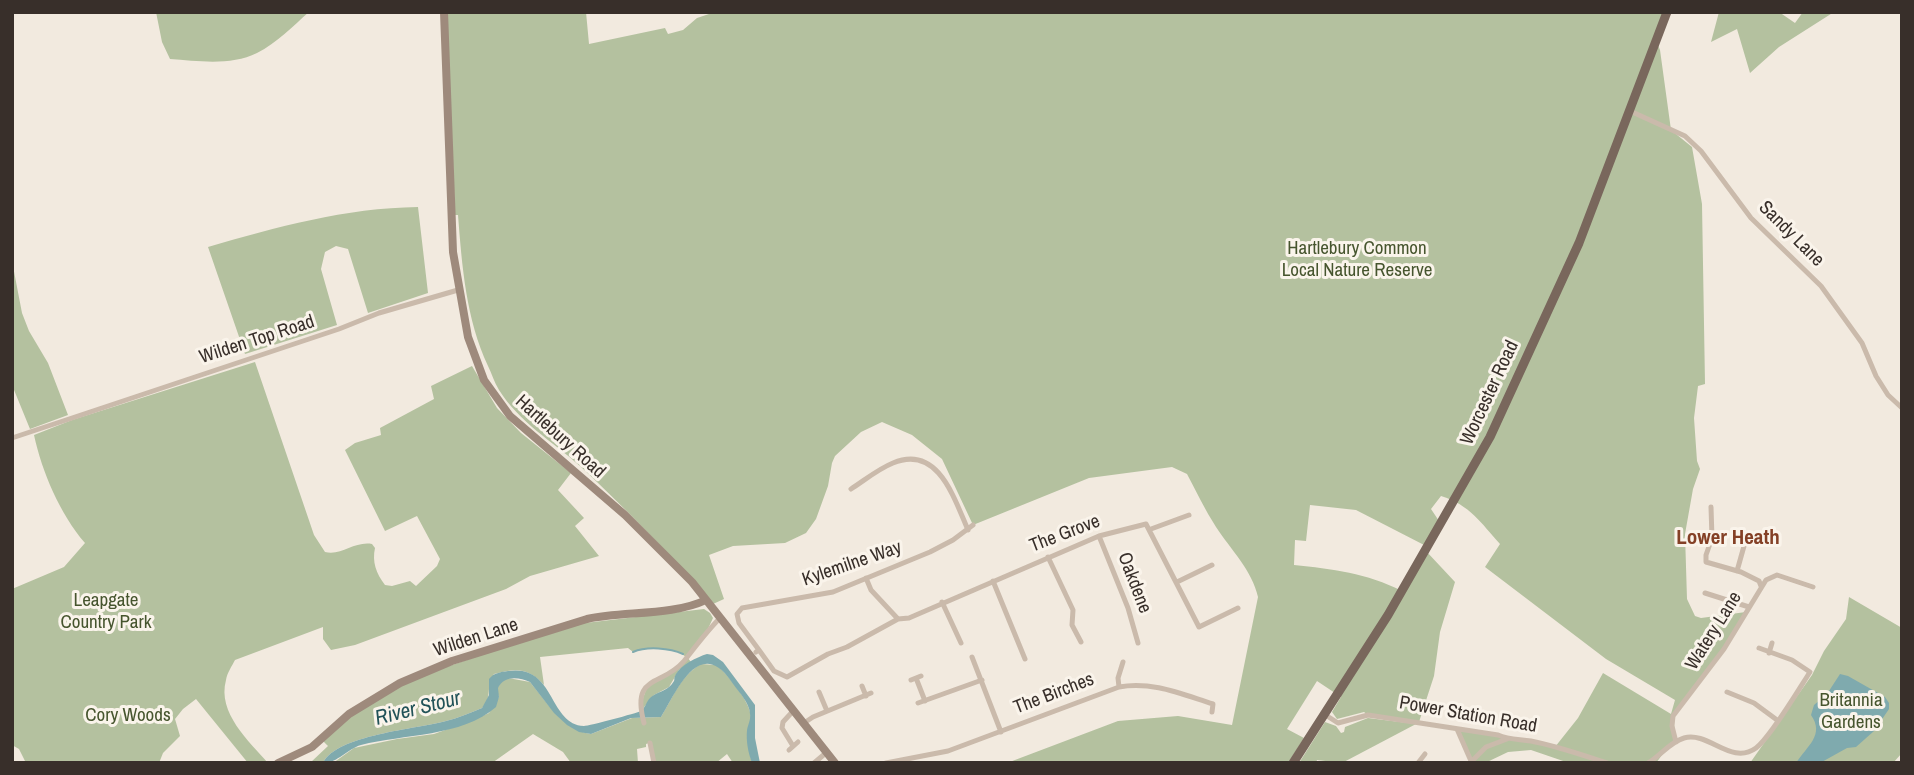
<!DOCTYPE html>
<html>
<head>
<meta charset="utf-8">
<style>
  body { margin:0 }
  #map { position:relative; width:1914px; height:775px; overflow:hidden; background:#f2eadf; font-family:"Archivo Narrow",sans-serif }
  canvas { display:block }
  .frame { position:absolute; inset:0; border:14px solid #382f2a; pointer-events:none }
</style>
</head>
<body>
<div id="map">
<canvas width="1914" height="775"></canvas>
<div class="frame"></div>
</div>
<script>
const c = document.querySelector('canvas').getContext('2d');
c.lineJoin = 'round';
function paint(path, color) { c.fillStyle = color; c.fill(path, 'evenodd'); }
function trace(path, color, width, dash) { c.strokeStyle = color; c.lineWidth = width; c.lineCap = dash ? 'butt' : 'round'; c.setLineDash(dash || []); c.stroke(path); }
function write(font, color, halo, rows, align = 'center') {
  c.font = font + ' "Archivo Narrow",sans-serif'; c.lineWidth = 6; c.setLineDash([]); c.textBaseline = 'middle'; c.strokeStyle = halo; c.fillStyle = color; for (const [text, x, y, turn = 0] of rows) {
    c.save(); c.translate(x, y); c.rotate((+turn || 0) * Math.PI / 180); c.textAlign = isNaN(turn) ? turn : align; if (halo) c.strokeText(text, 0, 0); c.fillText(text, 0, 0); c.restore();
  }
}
const green = new Path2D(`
  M156,12H309C293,26 277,43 257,53C231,66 198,61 170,59L162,42Z
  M447,12H586L589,44L665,28L668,34L683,30L697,18L715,12H1667L1656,40L1660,50L1671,130L1692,147L1702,204L1705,384L1698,386L1694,418L1697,461L1700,469L1693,489L1685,534L1687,599L1695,616L1701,618L1746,612L1727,644L1673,716L1676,742L1665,751L1656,763H1569L1531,750L1508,752L1485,763L1471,761L1457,729L1555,747L1578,718L1603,673L1671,714L1675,700L1606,659L1485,567L1500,544C1481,523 1470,505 1441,496L1431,509L1441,524L1428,547L1356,510L1310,505L1306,541L1295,540L1294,565C1332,569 1367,573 1402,591L1426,551L1455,582L1440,632L1434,676L1419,722L1368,715L1364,712L1337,719L1332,712L1341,697L1317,681L1287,729L1304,738L1288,763H1007L1118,721L1178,716L1232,725L1258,597C1252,570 1231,550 1216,527C1205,510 1196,491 1187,474L1172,467L1089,478L973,525L942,459L912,435L882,422L861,432L835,456L832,463L828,486L816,519L806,533L785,543L733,546L709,555L724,599L713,604C671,555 627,510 580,466C552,441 519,422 499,390C494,382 492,374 488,366C466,319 462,266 458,215H455Z
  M1719,12H1779L1795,23L1803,12H1834L1779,47L1750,73L1737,29L1711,42Z
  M418,207L428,293L368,313L348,249L336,246L325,252L321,269L337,325L245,354L208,247C277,227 345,208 418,207Z
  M12,261L22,313L29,331L48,363L68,415L30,429L12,385Z
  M255,362L314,535L325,552C342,556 354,541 372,544L375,548C372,562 376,573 385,585L392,586L410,581L416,586L437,566L440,559L417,516L385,531L345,450L355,443L381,435L380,428L434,399L431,386L472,366L497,408L521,433L571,473L558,490L584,518L575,526L599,556L530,576L506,589L355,645L331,650L323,639V627L235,660C232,666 227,673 226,680C217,713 249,741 268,763H248L196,699L183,709L175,719L180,736L163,753L159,763H26L19,749L12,745V589L64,567L85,543C60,514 42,472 34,435L72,420Z
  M1849,597L1902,628V753L1893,763H1750L1812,675L1824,651L1846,619Z
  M704,609L710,613L713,618L706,633L687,657L691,662L679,670L669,687L654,695L641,711L640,707L648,684L682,663L686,657C675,647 647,646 633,652L628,648L540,657L544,685C528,668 517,668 494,674C485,688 493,697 482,708C470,713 458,718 446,721C417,729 336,735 323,763H310L328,746L322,740L349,714L400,683L568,625Z
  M701,664L716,665L720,668C731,679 750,702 751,717C751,732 747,748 752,763H733L727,754L716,763H654L649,743L646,744V747L637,749L638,763H571L563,752L533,734L492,763H333L354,748L397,739L434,734L473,720L489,713L499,697L497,692L499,683L508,678L530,682C546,701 563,730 591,734L632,718L661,717C672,699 681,675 701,664Z
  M1368,718L1416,724L1342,763L1317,760L1316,763H1299L1325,722L1336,726L1341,733L1344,732L1345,727Z`);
const water = new Path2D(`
  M707,654L713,655L723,662L755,705V738L760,763H752C748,752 746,741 747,730C748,725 751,719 750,714C750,703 737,690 731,681C699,635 676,693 661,717L631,718L591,734L579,732L567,725L554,713L530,682C519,677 504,675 498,688L499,697L496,707C462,737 403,734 361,745C347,749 338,763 323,763C336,735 417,729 446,721C458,718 470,713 482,708L489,695V679C494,673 500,672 508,671C556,664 548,724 584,726C589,726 637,713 641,711C646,707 646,702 650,698C656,692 667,691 672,684C677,677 672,682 676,674C681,665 697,657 707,654Z
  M1840,674L1848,676L1885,697L1889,703V709L1874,731L1856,747L1847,748L1820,763H1796C1807,746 1825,735 1811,715L1814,705L1827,694Z`);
const stream = new Path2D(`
  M633,652C647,646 670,648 683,654`);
const street = new Path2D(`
  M1630,111L1685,136L1701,151L1751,218L1821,286L1862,343L1876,376L1888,395L1902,408
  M12,438L339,329L379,313L458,290
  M851,489C865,480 878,469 893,463C938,444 954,498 968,530
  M1711,507L1712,538L1706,555V562L1741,572L1759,581L1761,586
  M1151,529L1189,515
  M1099,536L1128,608L1138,643
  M1048,557L1073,610L1072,625L1081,642
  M1737,571L1746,539
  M866,578L871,590L898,619L909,618L1099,536L1146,524L1199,627L1238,608
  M993,581L1025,659
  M1177,582L1212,565
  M1705,593L1749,607
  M942,602L961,643
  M759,650L739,623L737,614L742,608L833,592L930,552L953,540L973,525
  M756,652L759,650L774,671L787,677L828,654L847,647L898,619
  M1769,653L1772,643
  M972,657L1001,732
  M1123,662L1118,678L1119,687C1152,681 1181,694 1213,704L1212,712
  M916,678L925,701
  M911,680L921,676
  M862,686L866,696
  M819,692L827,711
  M1727,692L1754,703L1777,720
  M918,703L982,680
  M1324,714L1338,723L1368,715L1498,735C1509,740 1520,739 1531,741C1557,746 1582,755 1607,763
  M644,723C631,673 661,688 684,661C696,646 707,631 720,618
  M804,723L813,717L871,693
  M1457,729L1471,761
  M1676,742L1672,726L1673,716L1724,649L1766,580L1777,575L1813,587
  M650,743L654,763
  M793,746L782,728L783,722L794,710
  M789,750L798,742
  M814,763L827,752
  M886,763L948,751L1119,687
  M1418,763L1425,754
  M1470,763L1486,747L1507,739
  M1648,763C1660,756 1670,742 1684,738C1709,731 1731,766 1756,748C1770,738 1799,689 1810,672L1792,660L1759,648`);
const secondary = new Path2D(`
  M444,12L453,252L468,337L484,380L510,416L625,515L692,582L835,763
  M278,763L312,747L349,714L400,683L452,661L587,619C624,611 672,616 706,600`);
const primary = new Path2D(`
  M1293,763L1388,615L1490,437L1579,243L1667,12`);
const streetNames = [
  ["Sandy Lane",1791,234,45],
  ["Wilden Top Road",257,340,-18],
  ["Worcester Road",1490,393,-65],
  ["Hartlebury Road",560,437,42],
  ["The Grove",1065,534,-21],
  ["Kylemilne Way",852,564,-19],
  ["Oakdene",1134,583,69],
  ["Watery Lane",1714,631,-58],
  ["Wilden Lane",476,638,-18],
  ["The Birches",1054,694,-21],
  ["Power Station Road",1468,715,10]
];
const parkNames = [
  ["Hartlebury Common",1357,249],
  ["Local Nature Reserve",1357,271],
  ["Leapgate",106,601],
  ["Country Park",106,623],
  ["Britannia",1851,701],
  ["Gardens",1851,723],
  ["Cory Woods",128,716]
];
const neighbourhoodNames = [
  ["Lower Heath",1728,538]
];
const waterNames = [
  ["River Stour",418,709,-14]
];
paint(green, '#b4c19f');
paint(water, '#7faaae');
trace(stream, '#7faaae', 2);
trace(street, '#cabaab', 5);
trace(secondary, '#9e8a7c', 8);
trace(primary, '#79675c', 9);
write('19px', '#382f2a', '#faf4eb', streetNames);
write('19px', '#46552e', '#faf4eb', parkNames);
write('bold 21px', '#844026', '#faf4eb', neighbourhoodNames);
write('italic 21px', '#215258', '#faf4eb', waterNames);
</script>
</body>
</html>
